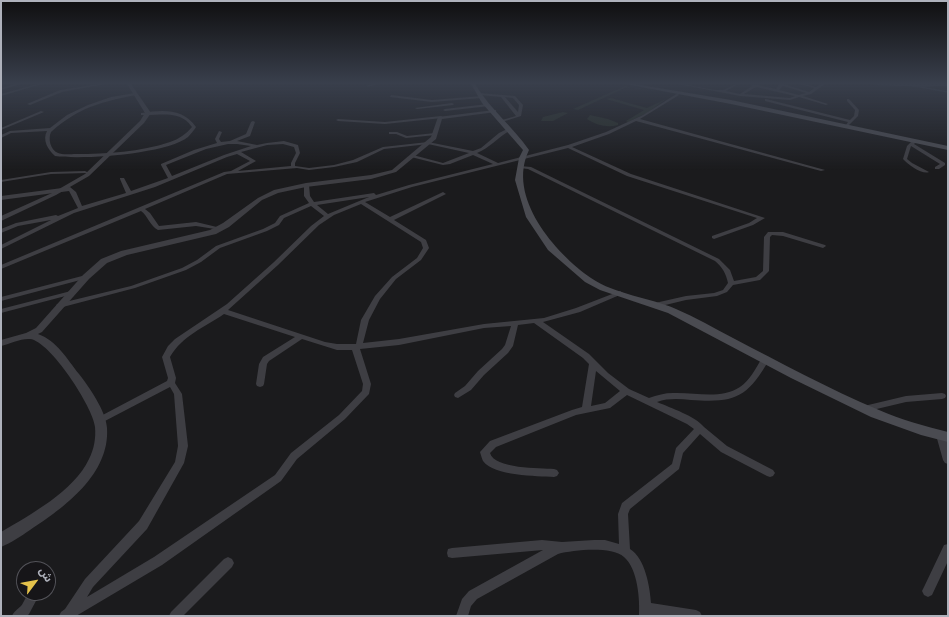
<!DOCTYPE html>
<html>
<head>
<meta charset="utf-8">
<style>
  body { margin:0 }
  #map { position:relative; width:949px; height:617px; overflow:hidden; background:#1b1b1d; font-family:"Sofia Sans Condensed","Noto Sans Arabic",sans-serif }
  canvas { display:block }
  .frame { position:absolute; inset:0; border:2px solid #aeb1bb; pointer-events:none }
  .north { position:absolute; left:16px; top:561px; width:40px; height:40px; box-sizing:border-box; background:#161518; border:1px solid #535359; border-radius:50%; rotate:58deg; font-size:11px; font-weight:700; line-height:16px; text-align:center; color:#aeb1bb }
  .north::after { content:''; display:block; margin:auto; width:14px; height:18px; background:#e4c24b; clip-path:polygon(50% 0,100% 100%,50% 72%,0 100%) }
</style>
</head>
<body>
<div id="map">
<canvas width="949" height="617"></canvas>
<div class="frame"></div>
<div class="north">ش</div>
</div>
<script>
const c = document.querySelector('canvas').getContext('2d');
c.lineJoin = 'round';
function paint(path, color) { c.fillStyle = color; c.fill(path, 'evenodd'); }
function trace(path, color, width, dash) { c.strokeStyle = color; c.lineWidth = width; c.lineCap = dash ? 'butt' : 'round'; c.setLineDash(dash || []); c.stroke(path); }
const green = new Path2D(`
  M625,86L660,92L627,87L578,110L573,109Z
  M611,98L647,108L666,99L647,113L628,122L626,121L644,110L606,99Z
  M563,112L568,113L553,121H541L543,117Z
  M590,115L608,119L618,123V125C607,128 596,125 587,119Z`);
const stream = new Path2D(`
  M904,84L948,92`);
const canal = new Path2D(`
  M873,84H948V86L922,87L875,85Z`);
const minor = new Path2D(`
  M15,84H21L1,90V88Z
  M37,84H42L1,96V94Z
  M98,84H106L62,92L30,105L27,104L60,90Z
  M372,84H378L368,87L366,86Z
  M678,84C692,84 706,90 720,90C726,91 731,84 738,84L726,91L740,94L752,86L751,85L759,84L758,85L776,89L779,84H784L809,92L814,88L800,84H805L816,87L821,84H825L811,94L803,96L828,104L826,105L799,97L790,100L740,96ZM783,86L806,93L799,95L779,90ZM756,87L795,96L790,98L744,94Z
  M135,93L136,95C101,102 79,107 51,132C48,138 50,150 58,153C62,155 71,154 76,154C107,154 140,152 170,142C179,139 186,134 192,127C180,109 159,116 141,115V113H142C162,110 183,108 196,127C194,130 191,134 188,137C167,154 82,160 55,156C48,150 42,140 47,131L11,133L1,138V135L10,131L50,128L67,115L88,105L111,97Z
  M479,93L515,96L523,105L521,116L502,122V120L516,116L501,97L480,95ZM505,97L513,98L519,105L518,112Z
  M678,93L679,95L640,119L825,170L821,171L636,121L609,134L572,147L631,174L765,218L753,225L714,239L712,238V236L749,223L757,218L627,176L568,148L412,187L365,202L390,217L441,193L443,192L446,194L394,220L426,240L429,248L421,260L396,279L380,299L369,320L363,343L399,339L484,324L544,318L576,308L620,291L623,293L622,294L580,312L543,322L589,354L608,373L629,389L649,398C657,395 665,393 673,393C695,392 720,400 740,387C750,380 756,368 762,358H768L769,360C747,398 735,403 691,400C680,399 668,398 657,402C671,408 695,416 704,427L727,446L773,470L775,473L773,476L770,477L767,476L721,452L700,434L683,453L679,469L630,509L628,514L630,549C645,558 650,587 651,603L696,610L700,612L702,616H659L651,615V616H639C640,600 638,569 624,557C611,546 574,550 558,554L477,599L471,606L468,616H456L462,599L469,591L543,550L452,558L448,557L447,553L448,549L452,548L542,540L562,542L594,540H605L619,544L618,514L622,503L672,464L676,448L694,429L687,424L627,395L610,408L576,415L496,447L490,453C494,469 540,468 554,469L557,470L559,473L557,476L554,477C537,476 494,476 483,461C482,459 481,455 480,452L490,441L572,410L582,407L589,364L583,358L534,323L518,325L513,346L508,353L484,375L471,390L458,398L455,397L454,395L455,393L465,386L478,371L502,349L505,345L511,326L484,328L399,345L360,349L371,384L369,394L345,419L297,459L281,481L162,565L76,616H59L61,612L65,609L85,579L139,521L175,462L178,446L174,394L170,387L103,422L100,424L97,422L96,420L97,418L167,381L168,378L162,357L168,346L175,339L227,304L274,262L311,226L324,216L311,206L284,218L279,225L267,231L220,248L201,262L186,270L135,288L59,308H57L56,306L57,304L131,286L182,268L197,260L216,246L263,229L275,223L280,216L309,203L304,196V184L309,185L310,196L314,202L374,193L376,195L409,185L493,164L473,155L450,164L443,165L411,157V155H413L443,163L469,153L428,144L384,149L357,162L334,167L309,170L297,168L227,174L145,209L150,213L159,226L196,222L221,228V230L196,226L158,230C150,226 148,216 141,211L1,269V265L224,172L231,171L250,161L237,154L227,157L155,187L74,213L1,249V245L51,220L18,226L1,233V229L16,223L56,215L58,216L78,208L69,191L1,200V196L70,187L76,192L82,206L126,193L120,179V178H124L131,191L168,178L161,165V164L194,150L217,143L215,139L219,131L222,132L219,139L221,142L230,141L246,134L251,122L253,121L255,122L250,136L237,141L257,145L267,143L284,141L298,145L300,153L295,163V166L309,168L334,165L353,160L383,147L428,142L473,151L481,148L499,133L509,128H511V130C498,137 490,148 477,153L498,163L568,145L606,132L643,115ZM228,144H237L251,146L224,155L172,176L166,165L206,149ZM283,144L294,147L296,153L291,163V166L238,171L256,161L241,152L267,145ZM369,197L328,214L317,205ZM361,204L421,242L423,248L417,258L392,277L375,296L361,320L356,344H337L325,342L228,310L278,265L319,225L334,215ZM224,314L295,337L263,357L259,364L256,384L257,386L260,387L263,386L264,384L267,364L269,361L302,339L337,350H352L363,384L362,391L339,415L291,453L275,475L154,557L87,597L93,587L147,529L184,463L188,446L182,394L175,383L176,378L170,357C182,336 205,327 224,314ZM596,371L620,391L605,403L591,406Z
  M391,95L432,100L482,96L484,97L482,98L432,102L390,97Z
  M766,99L850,120L854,116L855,110L847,101V99H849L859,110L858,116L848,126L846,125L848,122L765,101V99Z
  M452,103L454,104L453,105L417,109L415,108Z
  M488,104H489V106L445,111L443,110L445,109Z
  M41,111L44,112L1,130V128Z
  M441,116L443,117L442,118L385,124L338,121L336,120L338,119L385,122Z
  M389,132H397L407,136L435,133L437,134L435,135L406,138L396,134H389Z
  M913,140L917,141L914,144L945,163V165L939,169H935V167L940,164L911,146L907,159L912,163L929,172C923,175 908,165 903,159L907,146Z
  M520,166L531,167L719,259L730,270L734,281L756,277L763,271L764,237L768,232H783L825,245L826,246L823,248L783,236L772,235L770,237L769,271L760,280L733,285L727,292L717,296L686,300L657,307H655L654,305L655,303L686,296L714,293L723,290L728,283C726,273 722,267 715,261L528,169L520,168Z
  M85,171L87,172V173L51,174L1,182V180L51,172Z
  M86,275L89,277L88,278L1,301V297Z
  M71,291L73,292L74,293L73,294L1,313V309Z
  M942,393L945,394L946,396L945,398L942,399L906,402L864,412L861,411L860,409L861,407L864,406L906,396Z
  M941,431L944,432L948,444V464L945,463L943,460L936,435L938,432Z
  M948,544V561L932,595L928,597L924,595L922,591L924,587L944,545Z
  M228,557L232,559L234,563L232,567L183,616H169L171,612L224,559Z
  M31,593L35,595L37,599L29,614L27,616H12C14,611 17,610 21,606C25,601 25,596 31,593Z`);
const tertiary = new Path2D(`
  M127,84H131L151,113L144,123L89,176L56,195L1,221V216L52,193L85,174L140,121L145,113Z
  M494,110H496V112L442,119L436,139L396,172L371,179L306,187L278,193L262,200L229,227L216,234L127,255L107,263L89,279L42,332L38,334C57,341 67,359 79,374C89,387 106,411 107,428C110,474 65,507 30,530C21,536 11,543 1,547V532C30,515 74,491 89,459C94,449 96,438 95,427C93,407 50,341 30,339C22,338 9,344 1,346V340L26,333L36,328L83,275L101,259L121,251L210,230L223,223L258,198L274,190L306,183L371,175L392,170L431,137L438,117Z`);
const secondary = new Path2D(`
  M471,84H475C490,109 513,127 529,150C506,197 555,253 591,278C616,295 649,297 676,309C695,317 714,328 733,338C781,363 829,389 879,410C901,420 925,426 948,432V442L921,435L871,417L791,378L668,313L600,290L585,282L548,250L526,217L515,180L519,158L523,150L482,103Z
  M625,84H635L731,100L948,146V150L731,104Z`);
paint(green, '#272e28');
trace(stream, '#333a42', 1.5);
paint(canal, '#333a42');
paint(minor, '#3e3e43');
paint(tertiary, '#3e3e43');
paint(secondary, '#4a4b51');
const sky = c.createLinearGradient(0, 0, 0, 170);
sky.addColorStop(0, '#0f0f10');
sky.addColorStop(0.49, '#393f4c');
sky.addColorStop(1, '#393f4c00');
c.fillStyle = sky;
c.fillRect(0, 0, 949, 170);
</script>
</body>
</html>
